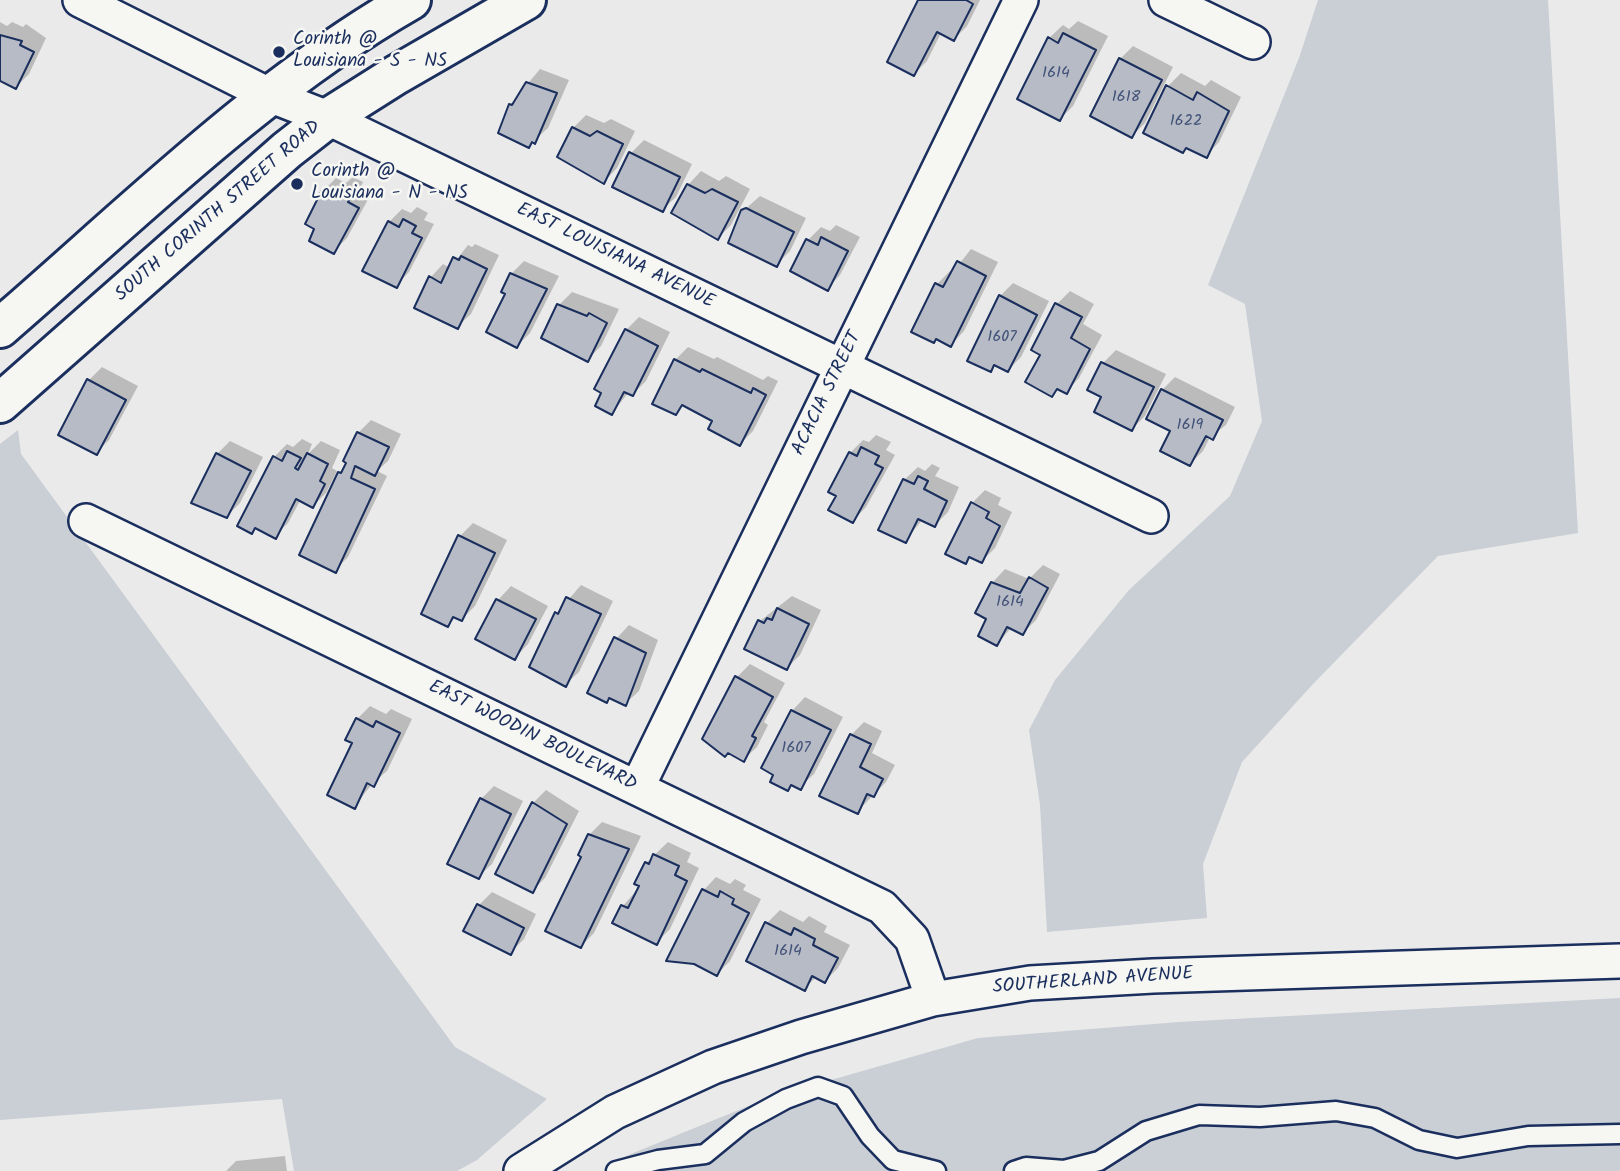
<!DOCTYPE html>
<html>
<head>
<meta charset="utf-8">
<style>
  body { margin:0 }
  canvas { display:block; background:#e9eae9 }
</style>
</head>
<body>
<canvas width="1620" height="1171"></canvas>
<script>
const c = document.querySelector('canvas').getContext('2d');
c.lineJoin = 'round';
function paint(path, color) { c.fillStyle = color; c.fill(path, 'evenodd'); }
function trace(path, color, width, dash) { c.strokeStyle = color; c.lineWidth = width; c.lineCap = dash ? 'butt' : 'round'; c.setLineDash(dash || []); c.stroke(path); }
function write(font, color, halo, rows, align = 'center') {
  c.font = font + ' Kalam,sans-serif'; c.lineWidth = 5; c.setLineDash([]); c.textBaseline = 'middle'; c.strokeStyle = halo; c.fillStyle = color; for (const [text, x, y, turn = 0] of rows) {
    c.save(); c.translate(x, y); c.rotate((+turn || 0) * Math.PI / 180); c.textAlign = isNaN(turn) ? turn : align; if (halo) c.strokeText(text, 0, 0); c.fillText(text, 0, 0); c.restore();
  }
}
const green = new Path2D(`
  M1318,0H1548L1578,533L1438,556L1313,684L1242,762L1203,864L1207,918L1047,932L1040,805L1029,730L1055,680L1129,590L1230,496L1262,421L1245,304L1208,285L1299,58Z
  M18,430L21,454L455,1047L547,1099L477,1160L457,1171H294L282,1099L0,1120V444Z
  M1620,998V1171H606L626,1156L768,1098L978,1038L1179,1022Z`);
const shadow = new Path2D(`
  M920,0H980L967,26L954,39L941,33L927,61L914,74Z
  M1078,21L1108,36L1073,106L1060,119L1049,38L1063,25L1069,29Z
  M0,22L7,26L12,22L23,27L26,24L46,38L29,74L16,87L0,79Z
  M1133,46L1173,67L1145,123L1132,136L1120,59Z
  M540,69L569,80L548,128L528,146L510,105Z
  M1181,73L1205,86L1211,80L1241,97L1219,142L1206,156L1187,147L1183,151L1145,133L1168,86Z
  M586,115L604,123L611,119L635,131L617,168L604,182L573,128Z
  M644,140L692,164L676,197L662,210L631,153Z
  M701,171L719,181L726,176L750,189L731,225L718,238L688,185Z
  M353,177L363,182L360,189L371,194L347,238L334,251L317,228L323,191L336,178L346,183Z
  M760,196L806,218L790,251L777,264L743,211Z
  M417,207L428,213L424,220L434,224L409,272L396,286L389,222L402,209L411,213Z
  M836,225L860,237L840,275L827,289L792,270L808,240L821,227L830,231Z
  M475,244L499,255L471,314L457,327L430,278L443,264L450,268L468,245L472,247Z
  M971,249L998,262L964,331L951,345L937,338V284L950,271L953,272Z
  M524,261L559,276L530,333L517,346L508,293L511,274Z
  M1013,283L1049,301L1021,357L1008,370L996,364L990,370L1000,296Z
  M1070,291L1094,304L1083,324L1102,335L1079,378L1066,392L1059,388L1052,394L1042,354L1057,304Z
  M572,292L619,309L601,346L588,359L559,305Z
  M639,317L670,332L646,381L633,394L629,392L612,413L626,330Z
  M688,347L714,359L717,357L763,380L768,376L778,381L753,431L740,444L715,420L684,404L675,413V360Z
  M1116,350L1166,374L1145,416L1132,429L1104,396L1103,363Z
  M102,367L138,386L109,440L96,453L89,380Z
  M1175,377L1235,407L1226,425L1210,437L1203,451L1190,464L1172,430L1162,390Z
  M371,420L401,434L388,461L377,471L387,476L348,557L335,570L340,473L346,467L358,433Z
  M876,435L891,442L886,450L895,455L866,507L853,521L850,453L863,440L869,442Z
  M302,439L312,444L308,454L321,441L340,450L332,468L337,471L326,493L313,506L301,499L288,523L275,536L257,527L252,532L274,457L287,444L293,447Z
  M230,441L263,457L240,503L227,516L217,454Z
  M932,464L940,468L935,476L959,487L948,512L935,525L923,519L905,541L904,480L918,467L925,471Z
  M985,490L1001,498L998,505L1012,512L995,548L982,561L972,556L965,562L972,503Z
  M473,523L507,540L475,606L462,619L456,617L448,625L460,536Z
  M1043,565L1060,574L1036,620L1023,633L1012,627L997,644L989,618L992,583L1005,569L1029,579Z
  M581,585L613,601L579,672L565,685L557,613Z
  M511,586L548,606L528,644L515,658L478,638L498,600Z
  M792,596L821,610L800,655L787,668L760,621Z
  M629,625L658,640L639,691L625,704L616,639Z
  M750,664L785,683L764,722L768,725L757,747L743,760L737,677Z
  M805,697L843,717L814,774L800,787L793,784L787,789L792,711Z
  M370,706L386,714L391,709L412,719L387,771L372,784L354,807L357,719Z
  M864,722L882,731L872,753L895,765L886,782L857,812L851,735Z
  M494,786L523,801L492,864L478,877L481,799Z
  M546,790L579,811L545,878L532,891L533,803Z
  M602,822L641,836L594,933L581,946L583,856L589,835Z
  M668,842L691,853L687,862L699,868L670,929L657,942L615,922L623,906L641,885L646,863Z
  M716,877L730,884L735,879L746,885L743,890L761,899L730,961L717,974L703,891Z
  M492,892L536,914L524,939L511,952L479,905Z
  M780,910L803,922L809,916L827,926L824,932L850,945L838,968L825,981L816,977L804,989L767,923Z
  M285,1156L287,1171H226L236,1161Z`);
const building = new Path2D(`
  M918,0H966L973,4L954,41L937,32L914,76L887,62Z
  M1063,33L1096,50L1060,121L1017,99L1048,37L1058,43Z
  M0,35L22,41L20,45L34,52L16,89L0,81Z
  M1119,58L1162,80L1132,138L1090,116Z
  M526,82L557,93L535,144L532,142L529,148L498,133L509,104L512,105Z
  M1166,85L1193,100L1197,92L1229,111L1207,158L1186,148L1183,153L1143,133Z
  M572,127L590,136L597,131L623,144L604,184L557,157Z
  M629,152L680,177L663,212L612,187Z
  M687,184L705,193L712,189L738,202L718,240L671,213Z
  M338,189L351,195L348,202L359,208L334,254L309,241L314,229L305,224L322,190L334,196Z
  M746,208L794,232L777,267L728,243L741,210Z
  M403,219L416,226L412,233L422,238L397,288L362,271L388,221L399,227Z
  M821,237L848,251L828,291L790,271L806,239L818,245Z
  M461,256L487,269L458,329L414,308L429,276L441,283L453,257L459,260Z
  M957,261L986,276L951,347L936,339L934,343L911,332L935,283L943,287Z
  M510,273L547,289L517,348L486,332L505,294L501,292Z
  M999,295L1037,315L1008,372L994,365L991,372L967,361Z
  M1055,303L1082,317L1071,338L1090,349L1067,394L1057,389L1052,397L1025,382L1040,355L1031,350Z
  M557,304L587,316L589,313L607,323L588,362L541,338Z
  M625,329L658,346L633,396L624,392L612,415L595,406L601,393L594,389Z
  M674,359L700,372L702,369L751,393L753,388L766,395L740,446L708,429L712,421L682,405L676,415L652,404Z
  M1101,362L1154,387L1132,431L1094,412L1101,397L1087,390Z
  M87,379L126,400L97,455L58,435Z
  M1161,389L1223,420L1213,440L1206,436L1190,466L1160,451L1170,431L1146,419Z
  M357,432L389,447L375,476L355,466L351,478L375,489L336,573L299,555L338,472L341,473L346,463L343,461Z
  M861,447L879,456L875,464L883,468L853,523L828,510L836,496L828,492L849,452L857,456Z
  M287,451L301,458L295,468L298,470L307,453L328,464L320,481L325,484L313,508L296,499L276,539L255,528L252,534L237,526L273,456L282,461Z
  M216,453L251,471L227,518L191,503Z
  M918,476L928,481L924,489L947,501L935,527L918,519L906,543L878,530L903,479L914,484Z
  M971,502L989,512L986,518L1000,526L982,563L969,557L966,564L945,554Z
  M458,535L495,553L462,621L453,617L448,627L421,614Z
  M1029,577L1048,588L1023,635L1007,627L997,646L978,636L986,619L975,613L991,582L1020,593Z
  M566,597L601,614L566,687L529,667L555,612L558,614Z
  M496,599L536,619L515,660L475,639Z
  M777,608L809,624L787,670L744,649L758,620L764,623L767,618L772,620Z
  M614,637L646,653L626,706L609,698L607,703L587,693Z
  M735,676L773,697L752,736L756,738L744,762L728,753L725,757L702,739Z
  M791,710L831,730L801,790L791,785L788,791L770,782L773,775L761,768Z
  M356,718L373,727L376,721L400,733L374,787L367,783L355,809L327,795L352,743L345,740Z
  M850,734L871,744L860,767L883,779L874,797L867,794L858,814L819,796Z
  M480,798L511,814L479,879L447,864Z
  M532,802L567,824L533,893L495,874Z
  M588,834L629,849L581,948L545,931L581,857L578,855Z
  M653,854L679,866L675,875L687,881L657,945L612,923L621,905L628,908L639,886L634,884L645,862L649,864Z
  M702,889L718,897L720,891L734,899L732,904L749,913L717,976L694,964L666,961Z
  M477,904L524,928L511,955L463,931Z
  M765,922L791,935L794,928L815,939L813,945L838,958L825,983L812,976L805,991L746,961Z`);
const lane = new Path2D(`
  M616,1171L658,1160L705,1154L744,1122L786,1099L818,1087L843,1096L870,1136L893,1160L936,1171
  M1014,1171L1026,1167L1064,1170L1099,1161L1146,1131L1199,1115L1260,1117L1336,1111L1375,1118L1419,1140L1457,1148L1528,1136L1620,1134`);
const street = new Path2D(`
  M80,0L269,95L328,118L1151,516
  M1166,0L1253,42
  M86,521L882,907L912,939L933,999
  M637,788L1021,0
  M521,1171L615,1112L713,1067L801,1037L933,999L1030,983L1153,976L1620,961`);
const secondary = new Path2D(`
  M0,328C132,214 259,87 411,0
  M0,403L287,150L328,118L396,75L526,0`);
const markers = [
  [279,52,7,"#1b2f5e"],
  [297,184,7,"#1b2f5e"]
];
const numberNames = [
  ["1614",1056,74],
  ["1618",1126,98],
  ["1622",1186,122],
  ["1607",1002,338],
  ["1619",1190,426],
  ["1614",1010,603],
  ["1607",796,749],
  ["1614",788,952]
];
const poiNames = [
  ["Corinth @",293,41],
  ["Louisiana - S - NS",293,63],
  ["Corinth @",311,173],
  ["Louisiana - N - NS",311,195]
];
const streetNames = [
  ["SOUTH CORINTH STREET ROAD",219,212,-41],
  ["EAST LOUISIANA AVENUE",615,257,26],
  ["ACACIA STREET",828,394,-64],
  ["EAST WOODIN BOULEVARD",532,737,26],
  ["SOUTHERLAND AVENUE",1093,982,-4]
];
paint(green, '#caced5');
paint(shadow, '#0003');
paint(building, '#b6bbc6');
trace(building, '#1b2f5e', 2);
trace(lane, '#1b2f5e', 23);
trace(street, '#1b2f5e', 38);
trace(secondary, '#1b2f5e', 44);
trace(lane, '#f6f6f2', 18);
trace(street, '#f6f6f2', 33);
trace(secondary, '#f6f6f2', 38);
for (const [x, y, r, color] of markers) { const dot = new Path2D(); dot.arc(x, y, r, 0, 2 * Math.PI); c.fillStyle = color; c.fill(dot); trace(dot, '#f6f6f2', 2.5); }
write('16px', '#425278', null, numberNames);
write('19px', '#1b2f5e', '#f6f6f2', poiNames, 'left');
write('19px', '#1b2f5e', '#f6f6f2', streetNames);
</script>
</body>
</html>
